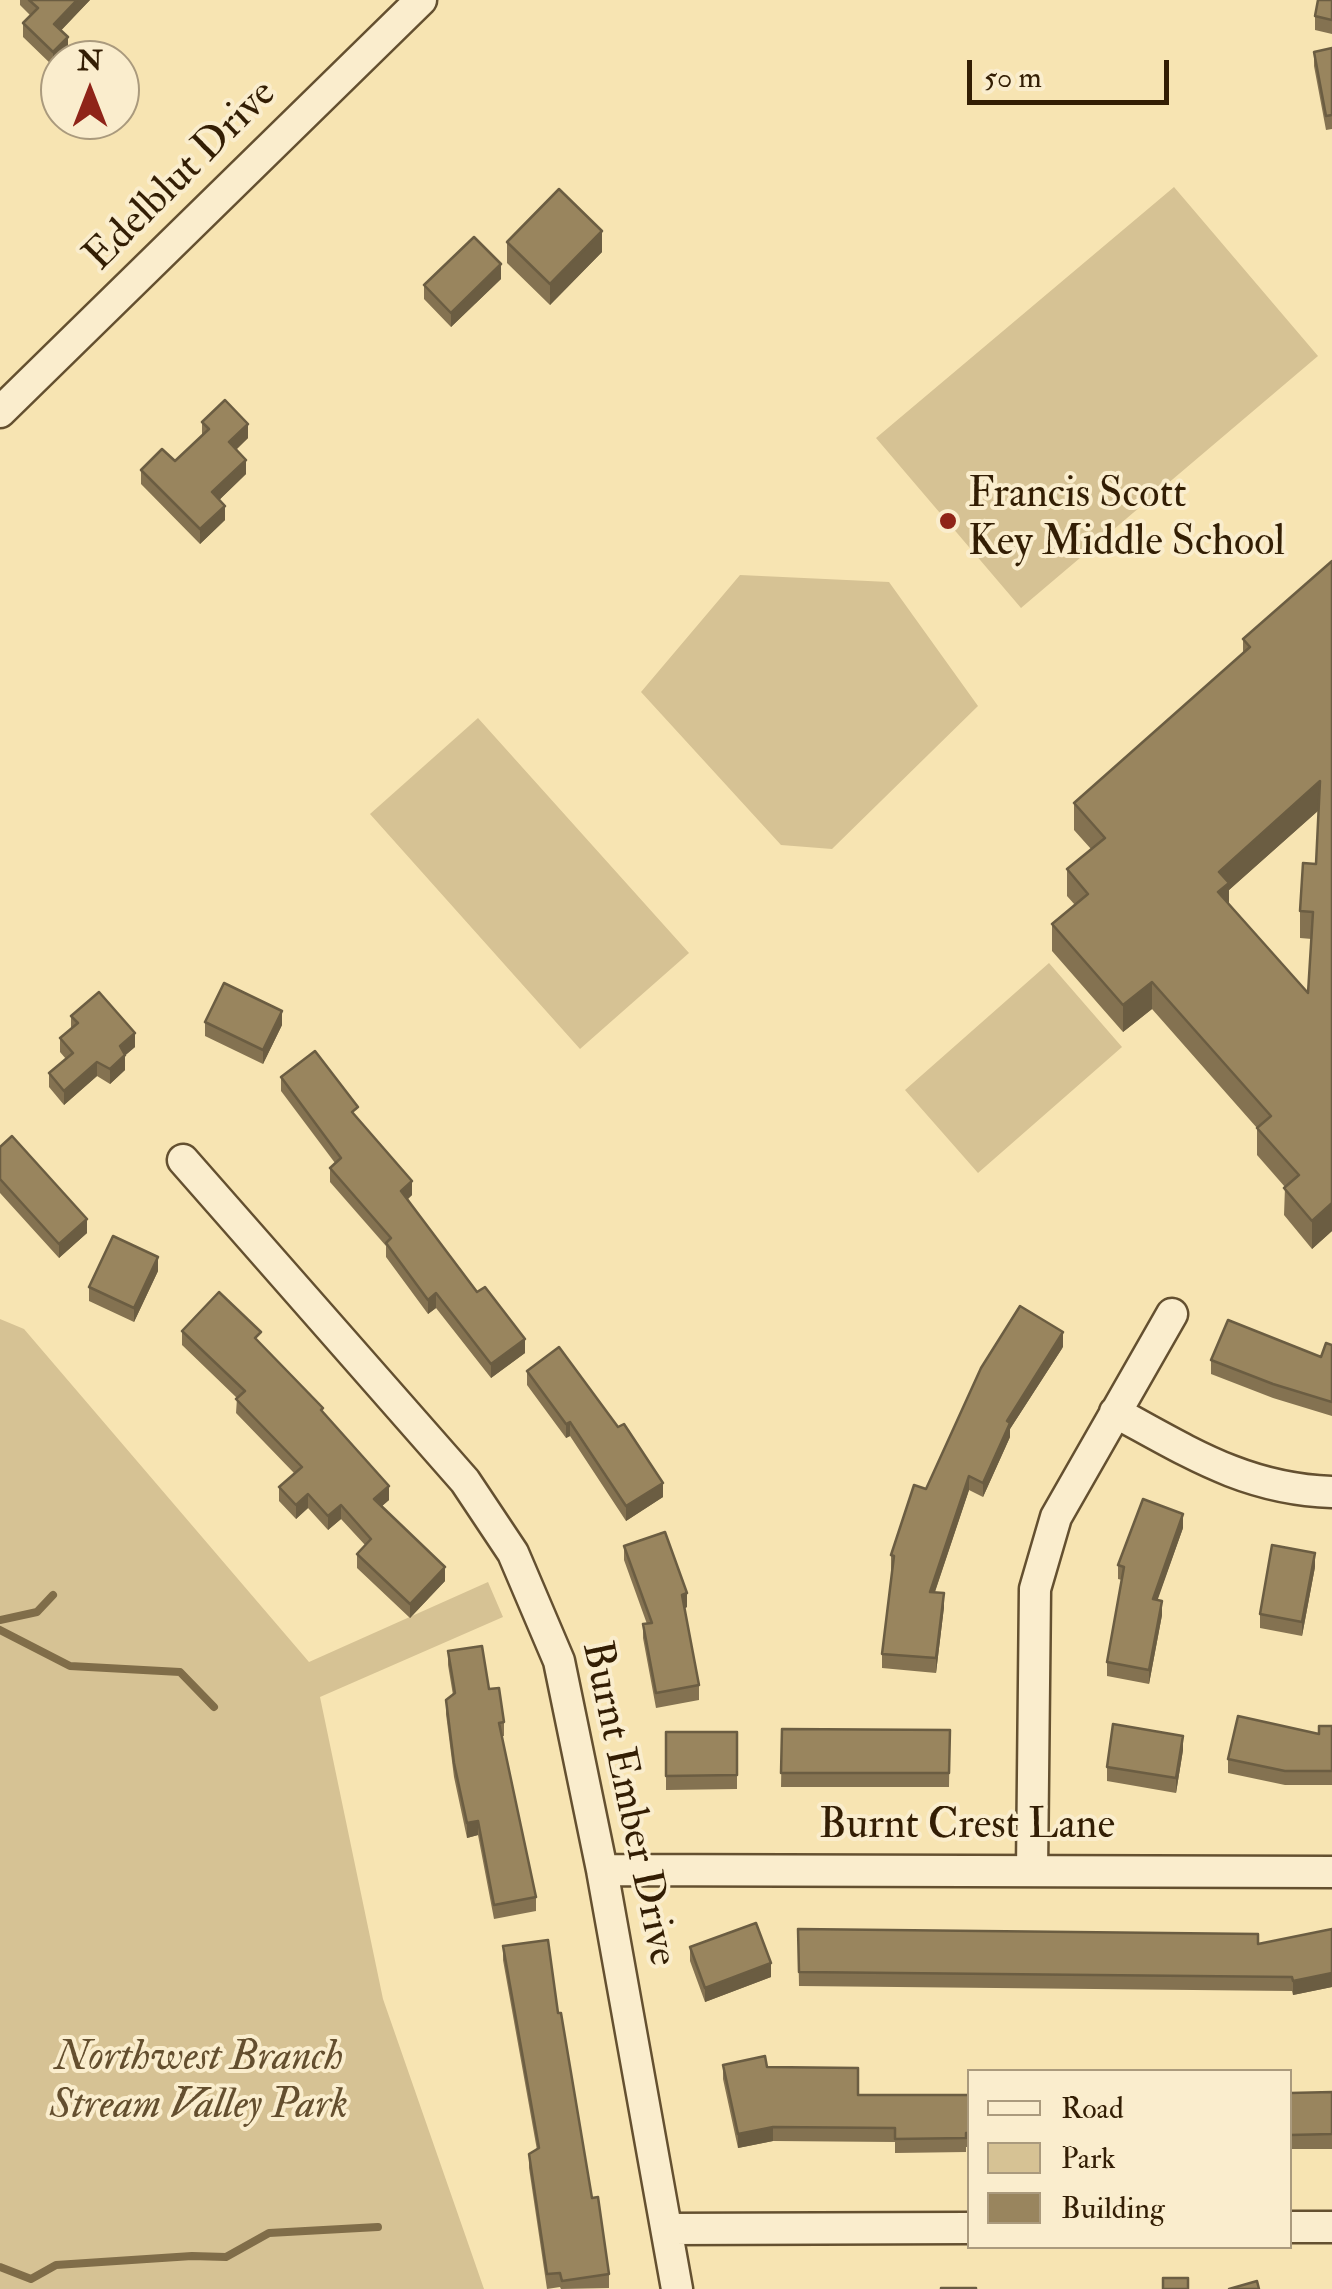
<!DOCTYPE html>
<html>
<head>
<meta charset="utf-8">
<style>
  body { margin:0 }
  #map { position:relative; width:1332px; height:2289px; overflow:hidden; background:#f7e4b2; font-family:"IM FELL Double Pica",serif }
  canvas { display:block }
  .legend { position:absolute; left:967px; top:2069px; width:325px; height:180px; box-sizing:border-box; background:#faedcd; border:2px solid #aa9a7d; margin:0; padding:12px 18px; list-style:none; font-size:30px; color:#331e04 }
  .legend li { display:flex; align-items:center; gap:20px; height:50px }
  .legend b { width:50px; border:2px solid #aa9a7d }
  .north { position:absolute; left:40px; top:40px; width:100px; height:100px; box-sizing:border-box; background:#faedcd; border:2px solid #aa9a7d; border-radius:50%; rotate:0deg; font-size:28px; font-weight:700; line-height:40px; text-align:center; color:#331e04 }
  .north::after { content:''; display:block; margin:auto; width:35px; height:45px; background:#8f2418; clip-path:polygon(50% 0,100% 100%,50% 72%,0 100%) }
  .scale { position:absolute; left:967px; top:60px; width:202px; height:45px; box-sizing:border-box; border:5px solid #331e04; border-top:0; padding-left:12px; font-size:30px; line-height:35px; white-space:nowrap; color:#331e04; -webkit-text-stroke:8px #faedcd; paint-order:stroke }
</style>
</head>
<body>
<div id="map">
<canvas width="1332" height="2289"></canvas>
<ul class="legend">
<li><b style="height:12px;background:#faedcd"></b>Road</li>
<li><b style="height:28px;background:#d6c294"></b>Park</li>
<li><b style="height:28px;background:#99855e"></b>Building</li>
</ul>
<div class="north">N</div>
<div class="scale">50 m</div>
</div>
<script>
const c = document.querySelector('canvas').getContext('2d');
c.lineJoin = 'round';
function paint(path, color) { c.fillStyle = color; c.fill(path, 'evenodd'); }
function trace(path, color, width, dash) { c.strokeStyle = color; c.lineWidth = width; c.lineCap = dash ? 'butt' : 'round'; c.setLineDash(dash || []); c.stroke(path); }
function write(font, color, halo, rows, align = 'center') {
  c.font = font + ' "IM FELL Double Pica",serif'; c.lineWidth = 8; c.setLineDash([]); c.textBaseline = 'middle'; c.strokeStyle = halo; c.fillStyle = color; for (const [text, x, y, turn = 0] of rows) {
    c.save(); c.translate(x, y); c.rotate((+turn || 0) * Math.PI / 180); c.textAlign = isNaN(turn) ? turn : align; if (halo) c.strokeText(text, 0, 0); c.fillText(text, 0, 0); c.restore();
  }
}
const green = new Path2D(`
  M1174,187L1318,356L1021,608L876,438Z
  M740,575L889,582L978,706L832,849L781,845L641,692Z
  M478,718L689,953L580,1049L370,814Z
  M1049,963L1122,1047L978,1173L905,1090Z
  M0,1319L24,1329L309,1662L488,1582L503,1617L320,1697L383,1999L484,2289H0Z`);
const stream = new Path2D(`
  M0,1620L37,1612L53,1595
  M0,1630L70,1666L180,1672L214,1707
  M0,2267L31,2279L56,2265L192,2256L226,2257L269,2233L378,2227`);
const street = new Path2D(`
  M0,412L421,0
  M183,1160L465,1481L513,1553L559,1661L602,1870L677,2289
  M1115,1412C1189,1452 1245,1489 1332,1492
  M602,1870L1332,1872
  M1032,1870L1035,1589L1056,1517L1172,1314
  M1290,2227H1332
  M668,2229L969,2228`);
const wall = new Path2D(`
  M20,0H90L61,30L68,52L53,66L23,37V23L30,15L20,5Z
  M1332,0V34L1315,30V16Z
  M1332,48V129L1326,130L1314,66V52Z
  M507,242L602,252L550,305L507,263Z
  M501,279L451,327L424,299V285Z
  M202,422L248,438L236,450L246,474L219,500L225,520L200,544L141,484V470L175,461L202,436Z
  M1332,561V1231L1312,1249L1284,1215L1285,1187L1257,1155V1128L1152,1009L1123,1032L1052,951V924L1075,905L1067,896V869L1091,849L1074,830V803L1243,654V639ZM1319,810L1316,864L1300,911V938L1312,939L1308,993L1229,904V890Z
  M71,1016L135,1047L125,1055V1070L110,1084L97,1076L64,1105L49,1087V1073L66,1059L60,1052V1038L71,1029Z
  M205,1022L282,1025L263,1064L205,1036Z
  M281,1077L358,1119L412,1195L407,1200L525,1353L491,1378L436,1308L428,1314L386,1257V1246L330,1182V1168L335,1163L281,1091Z
  M0,1147L87,1233L59,1258L0,1193Z
  M158,1271L134,1322L89,1301V1287Z
  M182,1331L261,1344L323,1412L389,1500L382,1506L445,1581L410,1618L357,1568V1554L365,1545L341,1519L328,1530L308,1508L296,1519L279,1501V1487L294,1473L236,1413L237,1398L182,1345Z
  M1332,1345V1416L1273,1398L1211,1374V1360L1321,1357Z
  M1063,1347L1010,1429V1437L983,1497L969,1490L935,1592L944,1607L936,1673L882,1668V1654L892,1570H891V1555L926,1489Z
  M527,1371L663,1497L626,1521L570,1436L566,1438L527,1385Z
  M1183,1528L1157,1600L1162,1615L1149,1684L1107,1676V1662L1122,1580L1118,1579V1565Z
  M624,1546L687,1607L684,1609L699,1685V1700L656,1708L643,1638V1624H647L624,1560Z
  M1315,1567L1302,1636L1260,1628V1614Z
  M448,1651L489,1689L504,1722V1736H502L536,1897V1911L494,1919L478,1835L467,1838L454,1777L446,1714V1700L453,1695L448,1665Z
  M1332,1726V1785H1285L1228,1773V1759L1319,1734Z
  M782,1729L950,1730L949,1787H781Z
  M666,1732H737V1789L666,1790Z
  M1183,1750L1176,1793L1107,1781V1767Z
  M798,1929L1258,1944L1332,1929V1987L1293,1995L1292,1991L799,1986Z
  M503,1946L558,2013L592,2198L609,2274V2288L561,2289L560,2287L547,2289L529,2168V2154L537,2150L503,1960Z
  M690,1947L771,1977L705,2002L690,1961Z
  M723,2065L767,2067L858,2095H970V2147H966V2152L895,2153V2142L773,2141L738,2148L723,2079Z
  M1332,2092V2149H1290V2093Z`);
const shadedWall = new Path2D(`
  M77,0H90L54,38V24Z
  M68,37V52L53,66V52Z
  M602,231V252L550,305V284Z
  M501,264V279L451,327V313Z
  M248,424V438L229,456V442Z
  M246,460V474L212,507V492Z
  M225,506V520L200,544V529Z
  M1320,781V809L1229,890V910L1218,892L1219,872Z
  M1152,982V1009L1123,1032V1005Z
  M282,1011V1025L263,1064V1050Z
  M135,1033V1047L120,1060V1046Z
  M125,1055V1070L110,1084V1069Z
  M97,1062V1076L64,1105V1091Z
  M412,1181V1195L401,1205V1191Z
  M1332,1203V1231L1312,1249V1221Z
  M87,1219V1233L59,1258V1244Z
  M158,1257V1271L134,1322V1308Z
  M436,1293V1308L428,1314V1300Z
  M1063,1332V1347L1010,1429V1437L983,1497V1483L1007,1421Z
  M525,1339V1353L491,1378V1364Z
  M570,1422V1436L566,1438V1424Z
  M969,1476V1490L930,1606V1592Z
  M663,1483V1497L626,1521V1506Z
  M389,1486V1500L374,1513V1499Z
  M308,1494V1508L296,1519V1505Z
  M341,1505V1519L328,1530V1516Z
  M1183,1514V1528L1153,1613V1599Z
  M1315,1553V1567L1302,1636V1622Z
  M445,1567V1581L410,1618V1604Z
  M687,1593V1607L682,1609V1595Z
  M944,1593V1607L936,1673V1658Z
  M1162,1601V1615L1149,1684V1670Z
  M1183,1736V1750L1176,1793V1778Z
  M478,1821V1835L467,1838V1823Z
  M771,1963V1977L705,2002V1988Z
  M1332,1973V1987L1293,1995V1981Z
  M773,2127V2141L738,2148V2134Z`);
const building = new Path2D(`
  M29,0H77L54,24L68,37L53,52L23,23L38,8Z
  M1318,0H1332V20L1315,16Z
  M1332,48V115L1326,116L1314,52Z
  M559,189L602,231L550,284L507,242Z
  M474,237L501,264L451,313L424,285Z
  M225,400L248,424L229,442L246,460L212,492L225,506L200,529L141,470L162,449L175,461L209,429L202,422Z
  M1332,561V1203L1312,1221L1284,1188L1299,1175L1257,1128L1271,1116L1152,982L1123,1005L1052,924L1088,894L1067,869L1105,838L1074,803L1250,647L1243,639ZM1320,781L1316,864L1303,863L1300,911L1313,912L1308,993L1218,892L1229,883L1219,872Z
  M224,983L282,1011L263,1050L205,1022Z
  M99,992L135,1033L120,1046L125,1055L110,1069L97,1062L64,1091L49,1073L73,1053L60,1038L78,1023L71,1016Z
  M315,1051L358,1107L352,1112L412,1181L401,1191L477,1292L485,1287L525,1339L491,1364L436,1293L428,1300L386,1243L391,1238L330,1168L341,1158L281,1077Z
  M12,1136L87,1219L59,1244L0,1179V1147Z
  M113,1236L158,1257L134,1308L89,1287Z
  M219,1292L261,1332L255,1338L323,1408L321,1410L389,1486L374,1499L445,1567L410,1604L357,1554L371,1539L341,1505L328,1516L308,1494L296,1505L279,1487L302,1467L236,1399L245,1391L182,1331Z
  M1020,1306L1063,1332L1007,1421L1010,1423L983,1483L969,1476L930,1592L944,1593L936,1658L882,1654L894,1556L891,1555L914,1485L926,1489L981,1368Z
  M1228,1320L1321,1357L1326,1343L1332,1345V1402L1273,1384L1211,1360Z
  M559,1347L618,1427L624,1424L663,1483L626,1506L570,1422L566,1424L527,1371Z
  M1143,1499L1183,1514L1153,1599L1162,1601L1149,1670L1107,1662L1124,1567L1118,1565Z
  M665,1532L687,1593L682,1595L699,1685L656,1693L643,1624L652,1623L624,1546Z
  M1272,1545L1315,1553L1302,1622L1260,1614Z
  M482,1646L489,1689L499,1688L504,1722L499,1723L536,1897L494,1905L478,1821L467,1823L454,1763L446,1700L455,1693L448,1651Z
  M1238,1716L1319,1734V1726H1332V1771H1285L1228,1759Z
  M1113,1724L1183,1736L1176,1778L1107,1767Z
  M782,1729L950,1730L949,1773H781Z
  M666,1732H737V1775L666,1776Z
  M756,1923L771,1963L705,1988L690,1947Z
  M798,1929L1258,1934V1944L1332,1929V1973L1293,1981L1292,1977L799,1972Z
  M548,1940L558,2013H561L592,2198L598,2197L609,2274L562,2281L560,2273L547,2274L529,2154L539,2148L503,1946Z
  M765,2056L767,2067L858,2068V2095H970V2133H966V2138L895,2139V2128L773,2127L738,2134L723,2065Z
  M1332,2092V2134L1290,2135V2093Z
  M1163,2278H1188V2289H1163Z
  M1257,2281L1259,2289H1229Z
  M941,2288H976V2289H941Z`);
const markers = [
  [948,521,10,"#8f2418"]
];
const streetNames = [
  ["Edelblut Drive",182,177,-45],
  ["Burnt Ember Drive",627,1804,78],
  ["Burnt Crest Lane",967,1828]
];
const poiNames = [
  ["Francis Scott",968,497],
  ["Key Middle School",968,545]
];
const parkNames = [
  ["Northwest Branch",199,2060],
  ["Stream Valley Park",199,2108]
];
paint(green, '#d6c294');
trace(stream, '#806d49', 8);
trace(street, '#645030', 35);
trace(street, '#faedcd', 30);
paint(wall, '#847251');
paint(shadedWall, '#6b5d42');
paint(building, '#99855e');
trace(building, '#6b5d42', 2.5);
for (const [x, y, r, color] of markers) { const dot = new Path2D(); dot.arc(x, y, r, 0, 2 * Math.PI); c.fillStyle = color; c.fill(dot); trace(dot, '#faedcd', 4); }
write('42px', '#331e04', '#faedcd', streetNames);
write('42px', '#331e04', '#faedcd', poiNames, 'left');
write('italic 42px', '#644f2f', '#faedcd', parkNames);
</script>
</body>
</html>
